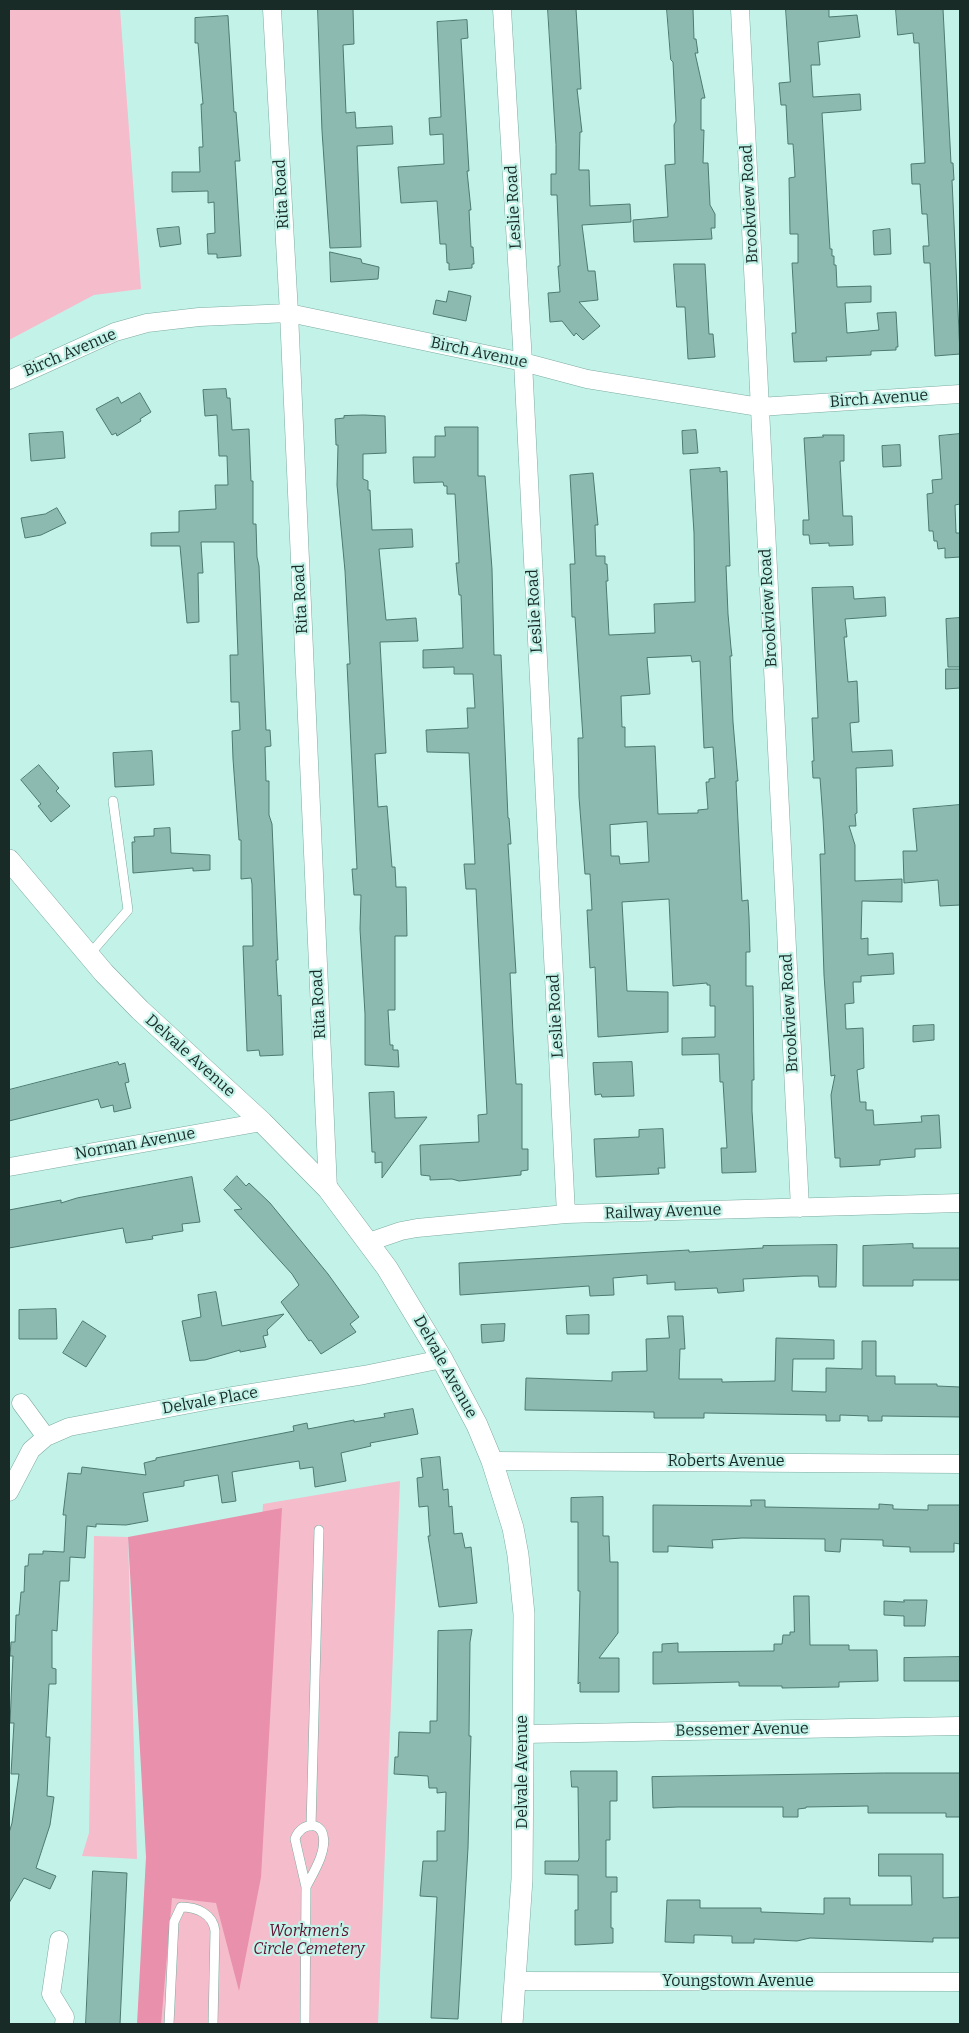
<!DOCTYPE html>
<html>
<head>
<meta charset="utf-8">
<style>
  body { margin:0 }
  #map { position:relative; width:969px; height:2033px; overflow:hidden; background:#c3f3e8; font-family:Bitter,serif }
  canvas { display:block }
  .frame { position:absolute; inset:0; border:10px solid #182b27; pointer-events:none }
</style>
</head>
<body>
<div id="map">
<canvas width="969" height="2033"></canvas>
<div class="frame"></div>
</div>
<script>
const c = document.querySelector('canvas').getContext('2d');
c.lineJoin = 'round';
function paint(path, color) { c.fillStyle = color; c.fill(path, 'evenodd'); }
function trace(path, color, width, dash) { c.strokeStyle = color; c.lineWidth = width; c.lineCap = dash ? 'butt' : 'round'; c.setLineDash(dash || []); c.stroke(path); }
function write(font, color, halo, rows, align = 'center') {
  c.font = font + ' Bitter,serif'; c.lineWidth = 4.5; c.setLineDash([]); c.textBaseline = 'middle'; c.strokeStyle = halo; c.fillStyle = color; for (const [text, x, y, turn = 0] of rows) {
    c.save(); c.translate(x, y); c.rotate((+turn || 0) * Math.PI / 180); c.textAlign = isNaN(turn) ? turn : align; if (halo) c.strokeText(text, 0, 0); c.fillText(text, 0, 0); c.restore();
  }
}
const green = new Path2D(`
  M9,9H120L141,289L94,295L9,340Z
  M400,1481L378,2024H146L150,1872L245,1811L263,1504Z
  M94,1536L128,1537L137,1859L82,1856L89,1833Z`);
const forest = new Path2D(`
  M282,1508L261,1877L239,1991L216,1903L172,1898L161,2024H137L146,1857L128,1537Z`);
const building = new Path2D(`
  M318,9H353L354,44L343,45L346,113L355,112L356,128L392,126L393,144L357,146L361,247L330,248L322,131Z
  M548,9H576L581,89H577L582,132H580L579,170H589L590,206L630,204L631,222L582,225L588,271H595L598,300L579,302L600,326L583,340L576,333L574,336L562,321L550,322L548,293L560,292L558,266H560L557,195H551V174H556V145Z
  M667,9H693L694,39H696L698,53H695L705,98H702L701,100V130H704L703,163H708L710,205L715,214V228H711L712,239L634,242L633,220L668,217L665,165L675,164L674,125L676,121L673,62L671,60Z
  M786,9H829V17L857,15L860,37L818,42L820,65H811L813,97L860,94L861,110L822,113L830,249H832V256H834V265H836L837,287L871,286V302L845,303L847,333L879,330L877,313L896,312L898,347H896V350L871,351V355L826,357L827,361L794,362L792,333H796L792,263H798V234H790L789,178L795,177L794,158L793,144H788L786,105H781L779,83L790,82Z
  M896,9H943L951,163H953L954,180H952L960,354L935,356L930,263H924L923,246H929L927,214H922L920,184H912L911,164L925,163L919,43H914L913,33L898,35Z
  M228,16L234,112H236L240,161H235L241,256L217,258V254H208L207,234L215,233L214,202L208,203V191L172,192V172H200L199,147H203L201,104H203L198,43H195V18Z
  M467,20L468,38L461,39L469,171H467L471,210H469L471,247H473L474,264H472V268L449,270V263H447L446,244H440L437,201L401,203L398,167L444,164L443,134L430,135L429,118L441,117L437,22Z
  M179,227L181,244L160,247L157,229Z
  M890,229L891,254L874,255L873,231Z
  M330,252L361,259L362,263L379,267L378,279L331,282Z
  M674,264H705L709,334H713L715,357L688,359L685,307H677Z
  M449,291L471,296L466,321L433,314L436,300L446,302Z
  M226,389L227,398H230L232,430L249,429L251,481H253V524H256L257,557L259,566L266,730H270L271,746L265,747L266,781H269V815L272,824L278,960H276L278,996L281,995L283,1055L260,1056L259,1050L247,1051L243,946H253L252,884L251,878L241,879V840H239L233,759L232,731L240,730L239,702H231L230,655H238L234,542H201L203,573H198L199,622L187,623L180,546H151V533L179,532V511L216,509L215,485H228L227,456H219L217,415L205,416L203,390Z
  M140,393L151,412L140,419L141,421L117,436L116,433L112,435L96,409L118,397L121,403Z
  M364,415L385,416L386,453L363,454V479L368,481V490H370L372,530L412,529L413,547L379,549L386,620L416,618L418,641L380,642L386,753L375,754L378,807L387,806L392,867H395L396,887H406L407,936H395V1010H388L390,1045H393V1050H398L399,1067L365,1065V1014L360,929L361,895H354L352,869H357L347,664H350L345,571L337,485L338,445H336L335,419L344,418V416Z
  M445,427H478V476H485L492,569L494,655H501L508,818H509L511,844H508L516,973H510L513,1033L516,1084H522V1149H528V1170L521,1171V1175L459,1181L452,1179L430,1180V1176L421,1175L420,1145L479,1142L478,1115L487,1114L476,889H466L464,864H475L469,753L427,752L426,730L468,728L467,708H475L473,674H454V667L423,668V650L463,648L461,595H459L456,563H459L455,494H447V486H444L443,482L414,483L413,457H435V436H445Z
  M696,430L698,453L683,454L682,431Z
  M63,432L65,458L31,461L29,434Z
  M960,434V504L955,505L956,533H960V557L945,558V548L938,549L937,541H934L933,531H929L927,494L933,493L932,480L942,479L939,436Z
  M823,435H844V461H840L843,516H852L853,545L829,546V543L810,544L809,535H803V520H809L804,438L823,437Z
  M900,445L901,466L883,467L882,446Z
  M720,468V472L727,471L730,566H726L728,614L731,648L732,656H730L733,722L738,781H736L742,901L748,900L749,917L750,952H746V986H753L754,1080H752V1111L756,1172L722,1173L721,1148H727L723,1082H720L719,1054L682,1055V1038L715,1037V1006H710V985H707V983L673,986L669,899L622,902L627,991L668,992V1032L598,1037L595,967L590,968L587,910H592L590,874H585L579,797L578,738H583L575,617H572L570,564H575L570,475L593,473L598,525H595L596,556H605V564H607L608,581H606L609,635L655,633L654,604L695,602L694,533L690,470ZM691,656L692,662L700,661L704,748L713,747L715,778L709,779V782H706L708,809L698,810V813L658,814L655,746L625,747V727H622L621,696L650,694L647,658ZM647,822L649,862L620,864L619,856H611L610,825Z
  M57,508L66,523L41,535L25,538L21,518L45,514Z
  M853,587L854,599L885,597L886,616L845,619L847,637H844L848,682L857,681L859,722L850,723L852,752L892,750L893,766L856,768L857,813L855,814L856,826H849L855,845V881L902,879V902L862,901L861,939L868,938V955L893,953L894,974L861,976V982H853L854,1003L845,1004L846,1029L863,1028L864,1068L857,1070L860,1102H866V1110H873L874,1125L922,1122L921,1116L939,1115L941,1148L915,1149V1157L880,1160V1165L840,1167V1158H835L831,1095L835,1075L831,1076L824,975L820,854H825L823,819L820,778H813L812,761H814L812,718H818L812,588Z
  M960,618V667H948L946,619Z
  M946,669H960V688L946,689Z
  M152,751L154,785L115,787L113,753Z
  M39,765L59,788L56,791L70,806L51,822L38,806L41,804L21,780Z
  M960,805V905L940,906L938,880L904,883L903,851H917L913,809Z
  M170,828L171,853L210,855V870L193,871V868L133,873L132,842H135L134,837L154,836V829Z
  M934,1025V1040L913,1042V1026Z
  M118,1062L119,1065L125,1063L129,1082L125,1083L131,1108L114,1112L113,1105L101,1108L98,1099L9,1121V1090Z
  M632,1062L634,1096L602,1097L601,1094L595,1095L593,1063Z
  M394,1092L395,1118L427,1117L382,1178V1162L375,1163V1152H372L369,1093Z
  M663,1129L665,1168H658L659,1174L596,1177L594,1139L639,1137V1130Z
  M237,1176L246,1186L249,1183L270,1203L328,1274L359,1317L350,1324L356,1332L321,1354L311,1340L309,1341L281,1302L299,1285L292,1274L234,1210L242,1209L224,1190Z
  M192,1177L200,1222L182,1224L183,1231L152,1236L153,1239L126,1243L123,1228L9,1248V1210L61,1200V1203L77,1198Z
  M913,1244V1248H960V1280H913V1286H863V1246Z
  M837,1245L836,1287H819L818,1276H803L743,1279L744,1291L718,1293L717,1288L675,1290V1282L647,1284V1275L613,1278L614,1295L590,1296L589,1286L460,1295L459,1263L689,1250V1252L706,1251L763,1248V1246Z
  M216,1292L222,1326L284,1314L267,1330L268,1335L263,1336L266,1347L240,1352V1350L205,1360L190,1361L182,1321L201,1317L198,1295Z
  M56,1309L57,1339H19V1310Z
  M589,1315V1334H567L566,1316Z
  M668,1316H683L685,1349H680L679,1379H722V1382L775,1381L776,1338L834,1340V1359H793L792,1391L826,1392V1368L862,1369V1341H876V1376H895V1384H937V1386L960,1387V1417L882,1416V1421H868V1416L840,1415V1421H826V1415L704,1413V1418H654V1412L525,1410L526,1378L612,1381V1372L647,1371L646,1339L669,1338Z
  M83,1321L106,1336L86,1367L63,1353Z
  M505,1324L504,1341L482,1343L481,1325Z
  M413,1409L418,1434L370,1443L371,1446L341,1453L346,1481L315,1487L313,1467L300,1469L299,1461L274,1465L232,1472L236,1501L222,1503L218,1475L184,1481V1486L143,1493L148,1521L126,1525L96,1524V1527L87,1526L85,1558L70,1557L69,1581H60L57,1631L52,1630V1668L56,1669V1684H49L46,1737H50L47,1796L54,1797L50,1825L36,1868L56,1876L50,1889L24,1878L9,1903V1833L12,1823L19,1774H11L14,1723H10L13,1656H10L11,1642H15L16,1615H19L21,1592H24L25,1566H28L29,1554H43V1551L64,1552L66,1515H63L68,1473L81,1474L82,1467L146,1475L144,1463L156,1460V1458L294,1431L293,1426L307,1423L308,1429L354,1420V1422L385,1417L384,1414Z
  M440,1457L443,1490L448,1489L449,1507L452,1506L454,1534L462,1533L465,1548L471,1547L477,1603L439,1607L428,1536H430L428,1506L419,1507L417,1478L423,1477L421,1459Z
  M603,1497V1536H609L610,1562H618V1633L599,1658H619V1692H580V1682L578,1684L580,1591H578V1522H571V1498Z
  M751,1500H765V1507L879,1509V1504L893,1505V1509L928,1510V1505H960V1544L954,1543V1552H910V1547L883,1546V1540L841,1539L840,1552L825,1551V1539L742,1538L712,1540L713,1548L668,1546V1552H653V1505L751,1506Z
  M794,1596H809L810,1645H849V1650H877L878,1681L839,1682V1687L782,1688V1686H739V1682L653,1684V1652H662V1644L678,1643V1652L774,1651V1644H782L783,1635H790V1632H794Z
  M904,1600H927L925,1626H904V1616L884,1615V1601L904,1602Z
  M472,1630L470,1642L469,1736H471L468,1848L458,2019L433,2018H431L437,1897L420,1896L423,1861H437V1831H445L446,1792L437,1793V1788H429L428,1776L394,1774L395,1757H398L399,1732L430,1733V1721H437L438,1631Z
  M960,1657V1681H904V1658Z
  M571,1771H617V1801H610V1840H606V1877H617V1892H611V1928H613V1943L575,1945V1910H578V1875L545,1874V1861H578L579,1858L578,1787H572Z
  M884,1773H960V1817H946V1813H868V1806L806,1807V1808L798,1809V1817H783V1807H678L653,1808L652,1777Z
  M879,1854H943V1898L960,1897V1938H933V1942L810,1938L797,1941L754,1939V1943H732V1936L701,1935H694V1943L665,1942L667,1900H700V1908H761V1912L824,1914V1898H850V1905H912L911,1876H879Z
  M93,1871L127,1873L120,2024H86Z`);
const service = new Path2D(`
  M89,955L128,910L113,801
  M311,1826L319,1530
  M169,2024L174,1922L181,1907C197,1907 213,1914 215,1931L213,2024
  M305,2024L306,1887L295,1839C300,1824 319,1820 323,1835C327,1852 313,1873 306,1887`);
const minor = new Path2D(`
  M272,9L289,313L328,1189
  M502,9L523,362L566,1214
  M740,9L800,1208
  M9,380L115,332L147,323L199,317L289,313L523,362L587,379L759,407L960,394
  M9,1167L262,1122
  M369,1242L401,1231L417,1228L566,1214L960,1203
  M21,1403L46,1437
  M492,1461L960,1464
  M9,1492L31,1450L46,1437L69,1427L227,1397L364,1375L442,1359
  M524,1734L960,1726
  M59,1940L51,1994L65,2017L64,2024
  M515,1981L960,1982`);
const tertiary = new Path2D(`
  M9,860L104,973L140,1010L262,1122L328,1189L387,1268L442,1359L477,1425L492,1461L513,1528L518,1555L524,1614L522,1879L512,2024`);
const streetNames = [
  ["Rita Road",282,194,-93],
  ["Brookview Road",750,204,-93],
  ["Leslie Road",514,207,-93],
  ["Birch Avenue",70,353,-23],
  ["Birch Avenue",479,353,12],
  ["Birch Avenue",879,399,-4],
  ["Rita Road",301,599,-93],
  ["Brookview Road",769,608,-93],
  ["Leslie Road",535,611,-93],
  ["Rita Road",319,1004,-93],
  ["Brookview Road",790,1013,-93],
  ["Leslie Road",556,1016,-93],
  ["Delvale Avenue",190,1056,42],
  ["Norman Avenue",135,1144,-10],
  ["Railway Avenue",663,1212,-2],
  ["Delvale Avenue",445,1367,61],
  ["Delvale Place",210,1401,-10],
  ["Roberts Avenue",726,1462],
  ["Bessemer Avenue",742,1730,-1],
  ["Delvale Avenue",523,1772,-90],
  ["Youngstown Avenue",738,1982]
];
const parkNames = [
  ["Workmen's",309,1932],
  ["Circle Cemetery",309,1950]
];
paint(green, '#f5bccc');
paint(forest, '#e890ac');
paint(building, '#8cbab0');
trace(building, '#4d7a70', 1);
trace(service, '#7caba0', 10);
trace(minor, '#7caba0', 19);
trace(tertiary, '#7caba0', 22);
trace(service, '#fff', 9);
trace(minor, '#fff', 18);
trace(tertiary, '#fff', 21);
write('16px', '#182b27', '#c3f3e8', streetNames);
write('italic 16px', '#5f1234', '#c3f3e8', parkNames);
</script>
</body>
</html>
